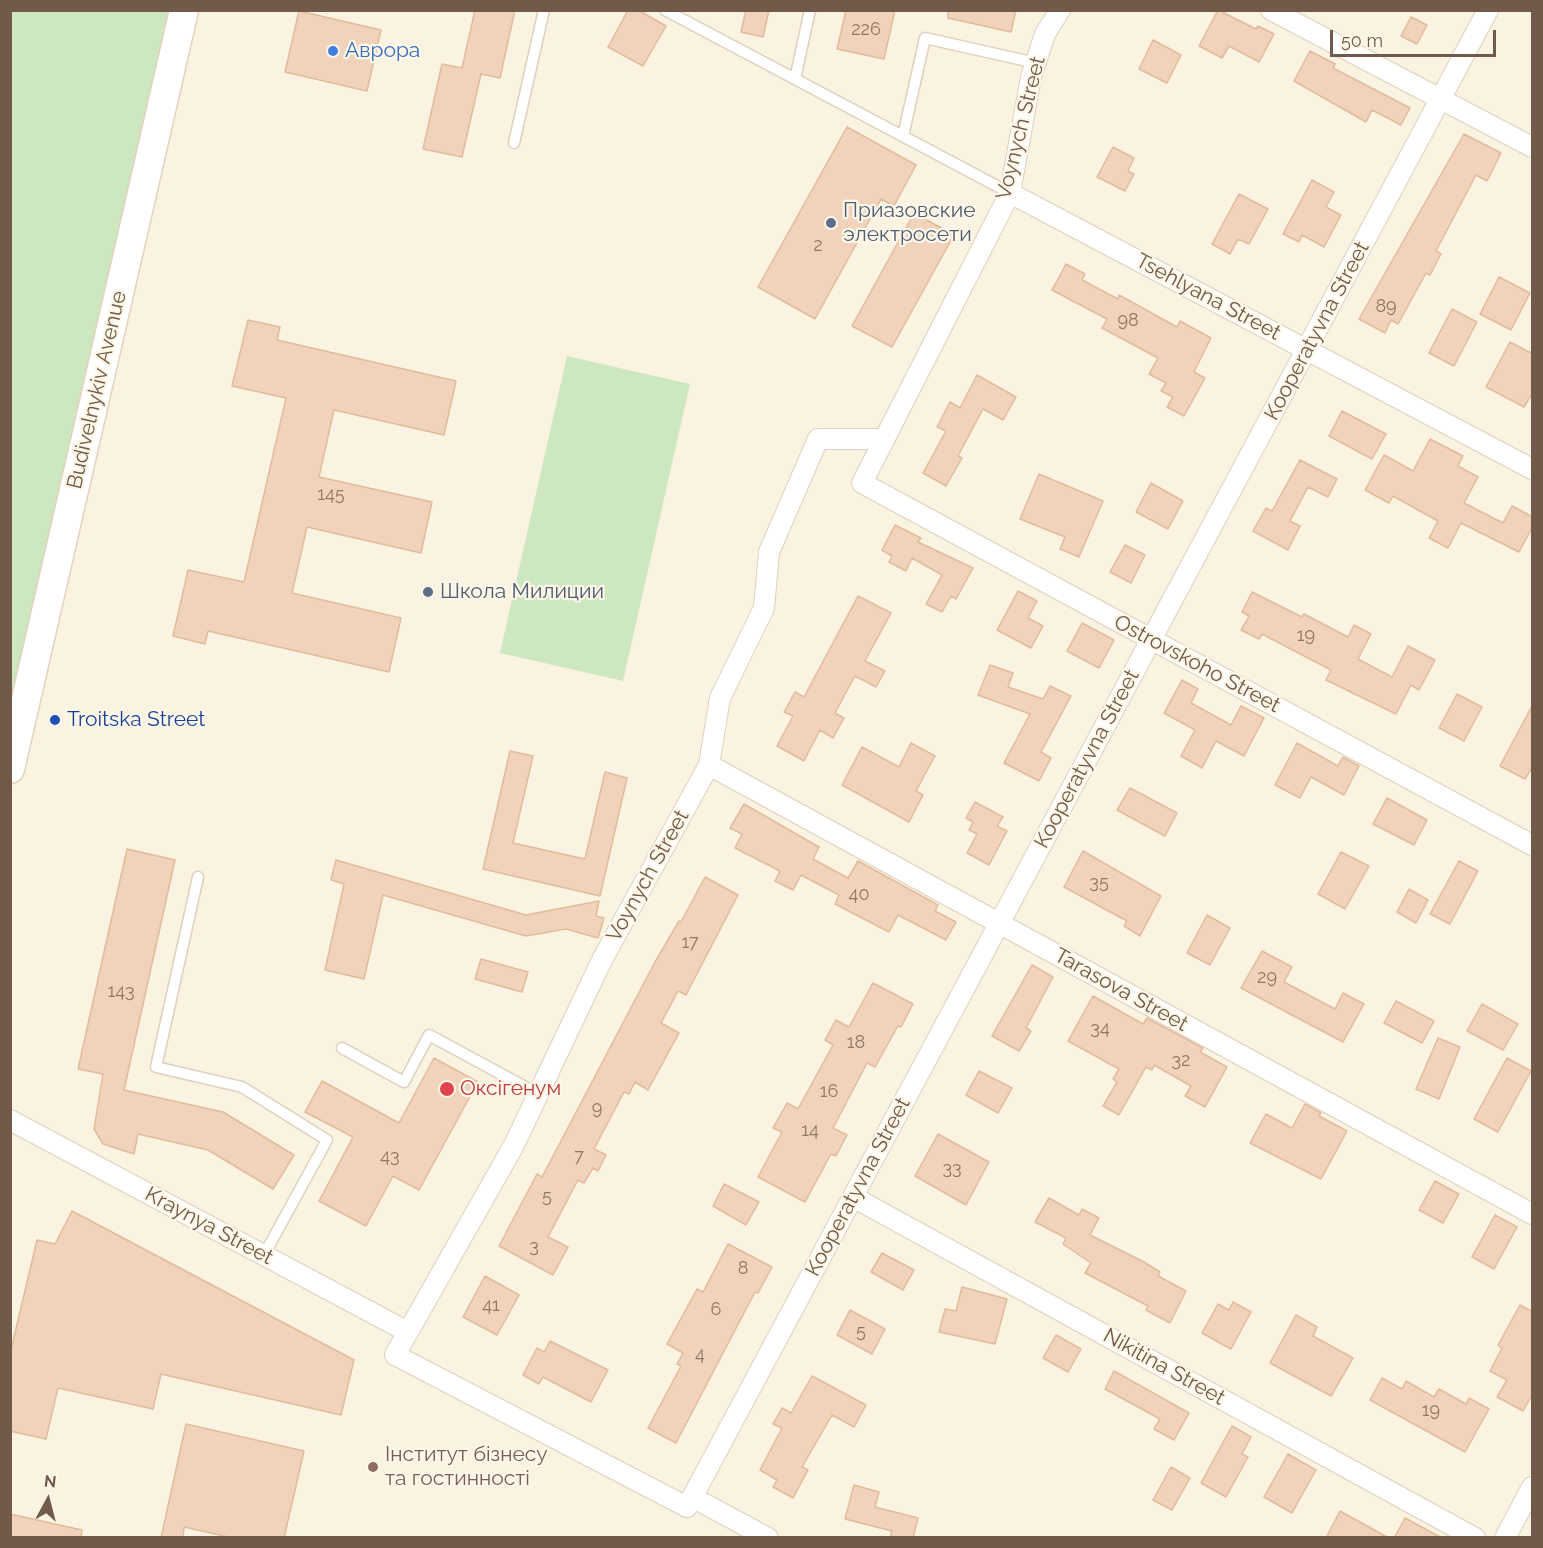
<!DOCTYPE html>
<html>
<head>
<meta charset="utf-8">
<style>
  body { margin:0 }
  #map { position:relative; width:1543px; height:1548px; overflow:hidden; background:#fbf3e1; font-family:Raleway,sans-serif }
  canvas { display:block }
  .frame { position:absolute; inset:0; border:12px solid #715a49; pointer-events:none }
  .north { position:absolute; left:18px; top:1470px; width:60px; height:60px; -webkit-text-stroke:4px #fef7e7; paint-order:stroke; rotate:7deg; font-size:16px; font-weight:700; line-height:24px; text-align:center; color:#715a49 }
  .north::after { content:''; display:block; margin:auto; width:21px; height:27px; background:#715a49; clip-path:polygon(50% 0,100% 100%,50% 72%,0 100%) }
  .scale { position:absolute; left:1330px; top:30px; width:166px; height:27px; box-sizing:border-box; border:3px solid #715a49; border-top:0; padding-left:8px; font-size:18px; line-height:21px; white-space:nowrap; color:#715a49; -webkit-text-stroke:4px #fef7e7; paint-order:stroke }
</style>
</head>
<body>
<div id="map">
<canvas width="1543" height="1548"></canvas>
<div class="frame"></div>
<div class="north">N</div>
<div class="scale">50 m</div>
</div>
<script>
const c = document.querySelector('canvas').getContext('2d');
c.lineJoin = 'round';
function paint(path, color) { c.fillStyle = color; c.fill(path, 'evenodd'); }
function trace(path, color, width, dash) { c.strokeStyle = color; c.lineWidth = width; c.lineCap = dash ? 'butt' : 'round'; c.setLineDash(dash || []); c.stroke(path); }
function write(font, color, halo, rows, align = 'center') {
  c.font = font + ' Raleway,sans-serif'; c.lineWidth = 4.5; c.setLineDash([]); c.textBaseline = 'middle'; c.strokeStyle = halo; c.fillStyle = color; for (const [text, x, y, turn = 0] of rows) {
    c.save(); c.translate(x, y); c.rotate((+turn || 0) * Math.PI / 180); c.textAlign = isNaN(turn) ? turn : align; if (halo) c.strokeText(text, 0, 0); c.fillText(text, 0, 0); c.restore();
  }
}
const green = new Path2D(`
  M11,11H171L11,714Z
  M567,356L690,384L623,681L500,653Z`);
const building = new Path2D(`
  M475,10H515L500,78L481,74L462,157L423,149L442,64L462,68Z
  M628,10H638L666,26L643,66L608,47Z
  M746,10H769L763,37L741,32Z
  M846,10H895L884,59L837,49Z
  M948,10H1016L1011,32L948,18Z
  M1218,10L1256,29L1258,26L1274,34L1259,62L1229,46L1222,58L1199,46Z
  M299,11L381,30L367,91L285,72Z
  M1411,17L1427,25L1417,44L1401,36Z
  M1153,40L1181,55L1167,83L1139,69Z
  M1310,51L1335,64L1333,68L1410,108L1401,125L1372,110L1366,122L1294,81Z
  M847,127L916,165L894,206L881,199L815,319L758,287Z
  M1464,134L1501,153L1487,181L1476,175L1436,251L1441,254L1430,275L1426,273L1398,324L1391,320L1385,333L1359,319Z
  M1113,147L1134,158L1128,171L1134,174L1125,191L1097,177Z
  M1312,180L1334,192L1326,207L1341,215L1324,247L1302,235L1299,242L1283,234Z
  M1239,194L1268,209L1249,244L1238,239L1230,254L1212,244Z
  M914,213L954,235L892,347L852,326Z
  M1066,264L1085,274L1082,280L1118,299L1119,295L1177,327L1180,321L1211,338L1194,372L1205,378L1184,416L1167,407L1173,397L1161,391L1166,383L1149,374L1158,358L1102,328L1107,319L1052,290Z
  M1499,277L1530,293L1511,330L1480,314Z
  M1452,309L1477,322L1454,366L1429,353Z
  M248,320L280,327L277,340L456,381L444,435L334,410L319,477L432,502L421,553L307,527L292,593L401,618L389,672L208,631L205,644L173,636L188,570L244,582L286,398L232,386Z
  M1510,342L1533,354V392L1524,407L1486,387Z
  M977,375L1016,397L1003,420L983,409L958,456L962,458L946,486L923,473L946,431L937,427L950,402L960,408Z
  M1342,411L1386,434L1372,459L1329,436Z
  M1430,439L1463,456L1458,466L1478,477L1464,503L1503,523L1512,506L1533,517V526L1519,552L1461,523L1448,548L1429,538L1438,521L1393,496L1389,503L1365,490L1384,455L1413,471Z
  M1300,460L1337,479L1328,497L1308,487L1290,521L1300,526L1288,550L1253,531L1266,508L1272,511Z
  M1039,474L1103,501L1079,557L1060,549L1065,537L1020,519Z
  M1151,483L1183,501L1168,529L1136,512Z
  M895,525L921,538L918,542L973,568L956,599L951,596L942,612L926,604L942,575L912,558L906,571L889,562L892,556L882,550Z
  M1125,545L1145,555L1131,583L1110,572Z
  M1018,591L1037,601L1028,618L1043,626L1031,648L997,630Z
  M1252,592L1302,617L1304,614L1348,637L1354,625L1371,634L1358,659L1392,677L1408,646L1435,660L1419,690L1411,685L1396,714L1326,680L1331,670L1262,634L1259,639L1241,630L1249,616L1242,612Z
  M858,596L891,613L865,661L885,671L876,687L855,676L835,713L844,718L833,738L820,730L804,761L777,746L793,716L784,712L795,692L804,697Z
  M1082,623L1114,640L1099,668L1067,651Z
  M990,665L1013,673L1008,687L1043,699L1050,686L1071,696L1041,752L1051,758L1039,781L1004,763L1030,714L978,695Z
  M1182,680L1198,689L1191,703L1231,725L1241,706L1264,718L1244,756L1216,741L1202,768L1181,756L1195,730L1164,713Z
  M1457,694L1482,707L1464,741L1439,728Z
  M1533,704V766L1525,779L1500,766Z
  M911,743L935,756L916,791L923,795L909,822L842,785L862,747L899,767Z
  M1297,743L1338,766L1343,757L1359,766L1344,795L1311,777L1300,798L1275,785Z
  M510,751L533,756L513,843L585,859L605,772L627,778L600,896L483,869Z
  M1130,788L1177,813L1165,836L1117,810Z
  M1387,798L1427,820L1414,845L1373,824Z
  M975,802L1003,817L997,826L1007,831L989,865L967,853L977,834L969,830L973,822L966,818Z
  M744,804L819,847L813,859L848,878L858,861L938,905L935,911L956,922L946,940L898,915L889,932L835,904L839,895L801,875L793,890L775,881L780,871L735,848L742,834L730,828Z
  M127,849L175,860L124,1090L223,1112L294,1155L273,1189L208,1150L138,1134L134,1154L103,1144L94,1129L103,1074L78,1069Z
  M1083,851L1161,896L1140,936L1124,926L1127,921L1064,887Z
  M1341,852L1369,866L1345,909L1318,894Z
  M336,860L526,915L599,901L596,916L604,918L598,938L566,929L526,936L383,895L364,979L325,970L344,884L331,880Z
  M1459,861L1478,871L1450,924L1430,914Z
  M705,877L738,895L686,995L678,991L661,1023L679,1033L648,1090L635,1082L629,1094L624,1092L594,1149L606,1155L598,1171L593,1168L584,1183L578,1180L548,1237L568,1247L553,1275L499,1246L537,1174L542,1177L655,962L679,921L681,922Z
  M1409,889L1428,900L1416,923L1397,912Z
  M1207,915L1230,928L1210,965L1187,953Z
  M1262,951L1292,967L1284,982L1335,1009L1343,993L1364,1004L1343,1042L1241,988Z
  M481,959L528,972L522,992L475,979Z
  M1032,965L1053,977L1026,1028L1031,1031L1019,1051L992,1036Z
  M873,983L913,1004L901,1027L898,1026L875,1067L867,1063L833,1128L847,1135L836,1156L831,1154L805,1202L758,1177L782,1132L773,1128L787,1103L798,1109L833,1045L825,1040L836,1020L849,1027Z
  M1093,996L1143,1024L1147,1018L1203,1048L1200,1052L1227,1067L1205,1107L1185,1096L1191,1086L1154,1065L1152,1070L1146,1067L1119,1115L1103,1106L1117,1082L1113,1079L1119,1069L1068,1041Z
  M1396,1001L1434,1021L1422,1043L1384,1023Z
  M1482,1004L1518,1024L1503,1050L1467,1031Z
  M1438,1038L1460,1047L1439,1099L1416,1089Z
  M434,1058L478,1082L419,1190L393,1176L366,1226L319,1201L353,1137L305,1112L322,1081L399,1123Z
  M1507,1058L1531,1071L1498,1132L1474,1119Z
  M979,1071L1012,1088L998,1113L966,1095Z
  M1305,1104L1321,1113L1319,1116L1347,1131L1321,1179L1250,1143L1266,1114L1292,1128Z
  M938,1134L989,1162L966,1205L915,1176Z
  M1435,1181L1459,1194L1443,1223L1419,1210Z
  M724,1184L759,1202L746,1225L713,1206Z
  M1049,1198L1079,1215L1082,1209L1099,1218L1090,1235L1144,1262L1160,1272L1158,1276L1186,1291L1170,1323L1146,1310L1148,1306L1085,1273L1091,1263L1063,1244L1066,1238L1035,1222Z
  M72,1211L354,1360L341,1415L161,1374L153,1409L58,1388L46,1439L10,1431V1354L37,1240L55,1244Z
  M1495,1215L1517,1227L1494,1269L1472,1257Z
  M728,1244L772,1267L758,1293L755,1292L676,1443L648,1428L681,1366L677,1364L683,1353L667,1344L697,1289L703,1292Z
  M882,1253L914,1270L903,1290L871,1272Z
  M485,1276L519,1295L497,1335L463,1317Z
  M962,1287L1007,1299L995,1344L939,1332L945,1309L956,1311Z
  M1233,1302L1251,1312L1231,1349L1202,1333L1218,1304L1229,1310Z
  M1520,1305L1533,1312V1393L1523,1411L1497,1397L1507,1380L1490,1371L1502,1348L1498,1345Z
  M850,1310L885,1329L872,1354L837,1335Z
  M1296,1315L1317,1327L1313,1336L1353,1358L1331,1396L1270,1363Z
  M1056,1335L1081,1349L1068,1372L1043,1358Z
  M550,1341L608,1370L591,1402L543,1377L539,1384L523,1375L537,1348L544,1352Z
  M1114,1371L1189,1413L1174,1440L1154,1429L1160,1419L1105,1389Z
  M812,1376L866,1405L854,1427L832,1415L802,1467L808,1470L793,1498L773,1487L777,1480L760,1470L782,1428L773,1424L782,1408L791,1413Z
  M1382,1378L1402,1389L1406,1381L1434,1397L1439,1389L1466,1404L1469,1398L1489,1409L1465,1452L1370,1400Z
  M186,1424L304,1451L284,1538H233L184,1527L183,1538H161Z
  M1232,1426L1251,1437L1242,1454L1248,1457L1226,1497L1201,1483Z
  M1288,1454L1316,1470L1292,1513L1264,1497Z
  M1171,1467L1190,1478L1172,1510L1153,1500Z
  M854,1485L879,1492L875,1507L918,1518L913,1538H890L892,1531L845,1519Z
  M1340,1511L1389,1538H1326Z
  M10,1514L82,1530L81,1538H10Z
  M1405,1518L1442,1538H1394Z`);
const lane = new Path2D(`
  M665,10L1010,193
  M795,79L810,10
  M903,136L925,38L1036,63
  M514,143L544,10
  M198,877L156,1067L242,1087L327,1140L264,1255
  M342,1048L404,1082L429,1035L538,1094`);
const street = new Path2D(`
  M1060,10L1045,34L1031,77L1010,193L862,483L1532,845
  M1271,10L1532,147
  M1010,193L1532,469
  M885,439H818L769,552L764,608L720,698L709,765L602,960L514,1145L395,1355L687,1507L1488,10
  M709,765L1532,1214
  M10,1120L408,1332
  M853,1197L1475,1538
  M692,1497L768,1538
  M1505,1538L1532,1487`);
const secondary = new Path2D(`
  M10,769L184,10`);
const markers = [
  [333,51,6,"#3f7fe0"],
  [831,223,6,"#5c6f8a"],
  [428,592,6,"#5c6f8a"],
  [55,720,6,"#1a4fb4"],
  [447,1089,8,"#e0444e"],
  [373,1467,6,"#8d6e63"]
];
const numberNames = [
  ["226",866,30],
  ["2",818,246],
  ["89",1386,307],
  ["98",1128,321],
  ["145",331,495],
  ["19",1306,636],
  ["35",1099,883],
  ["40",859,895],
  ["17",690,943],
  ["29",1267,978],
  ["143",121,992],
  ["34",1100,1029],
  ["18",856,1043],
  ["32",1181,1061],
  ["16",829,1092],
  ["9",597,1109],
  ["14",810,1131],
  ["43",390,1157],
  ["7",579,1157],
  ["33",952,1169],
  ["5",547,1197],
  ["3",534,1247],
  ["8",743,1269],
  ["41",491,1306],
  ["6",716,1310],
  ["5",861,1332],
  ["4",700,1355],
  ["19",1431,1411]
];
const shopNames = [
  ["Аврора",345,51]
];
const streetNames = [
  ["Voynych Street",1021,128,-76],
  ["Tsehlyana Street",1208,297,28],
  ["Kooperatyvna Street",1317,331,-62],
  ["Budivelnykiv Avenue",97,390,-77],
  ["Ostrovskoho Street",1197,664,28],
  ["Kooperatyvna Street",1087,759,-62],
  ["Voynych Street",648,876,-61],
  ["Tarasova Street",1121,990,29],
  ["Kooperatyvna Street",858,1187,-62],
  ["Kraynya Street",209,1226,28],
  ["Nikitina Street",1164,1367,29]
];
const serviceNames = [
  ["Приазовские",843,211],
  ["электросети",843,235],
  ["Школа Милиции",440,592]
];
const transitNames = [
  ["Troitska Street",67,720]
];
const healthNames = [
  ["Оксігенум",460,1089]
];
const educationNames = [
  ["Інститут бізнесу",385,1455],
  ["та гостинності",385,1479]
];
paint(green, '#cde8c0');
paint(building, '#f0d3ba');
trace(building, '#e2bb9b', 1.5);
trace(lane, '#dfd0bd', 13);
trace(street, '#dfd0bd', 22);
trace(secondary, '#e4d1bc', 31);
trace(lane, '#fff', 10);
trace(street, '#fff', 20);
trace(secondary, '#fff', 28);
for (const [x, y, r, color] of markers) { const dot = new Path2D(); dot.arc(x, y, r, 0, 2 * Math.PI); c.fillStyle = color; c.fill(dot); trace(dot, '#fef7e7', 2); }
write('18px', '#917865', null, numberNames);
write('21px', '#366cbe', '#fef7e7', shopNames, 'left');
write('21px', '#715a49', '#fef7e7', streetNames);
write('21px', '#4e5e75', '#fef7e7', serviceNames, 'left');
write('21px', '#164399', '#fef7e7', transitNames, 'left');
write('21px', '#be3a42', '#fef7e7', healthNames, 'left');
write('21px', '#785e54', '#fef7e7', educationNames, 'left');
</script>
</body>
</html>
